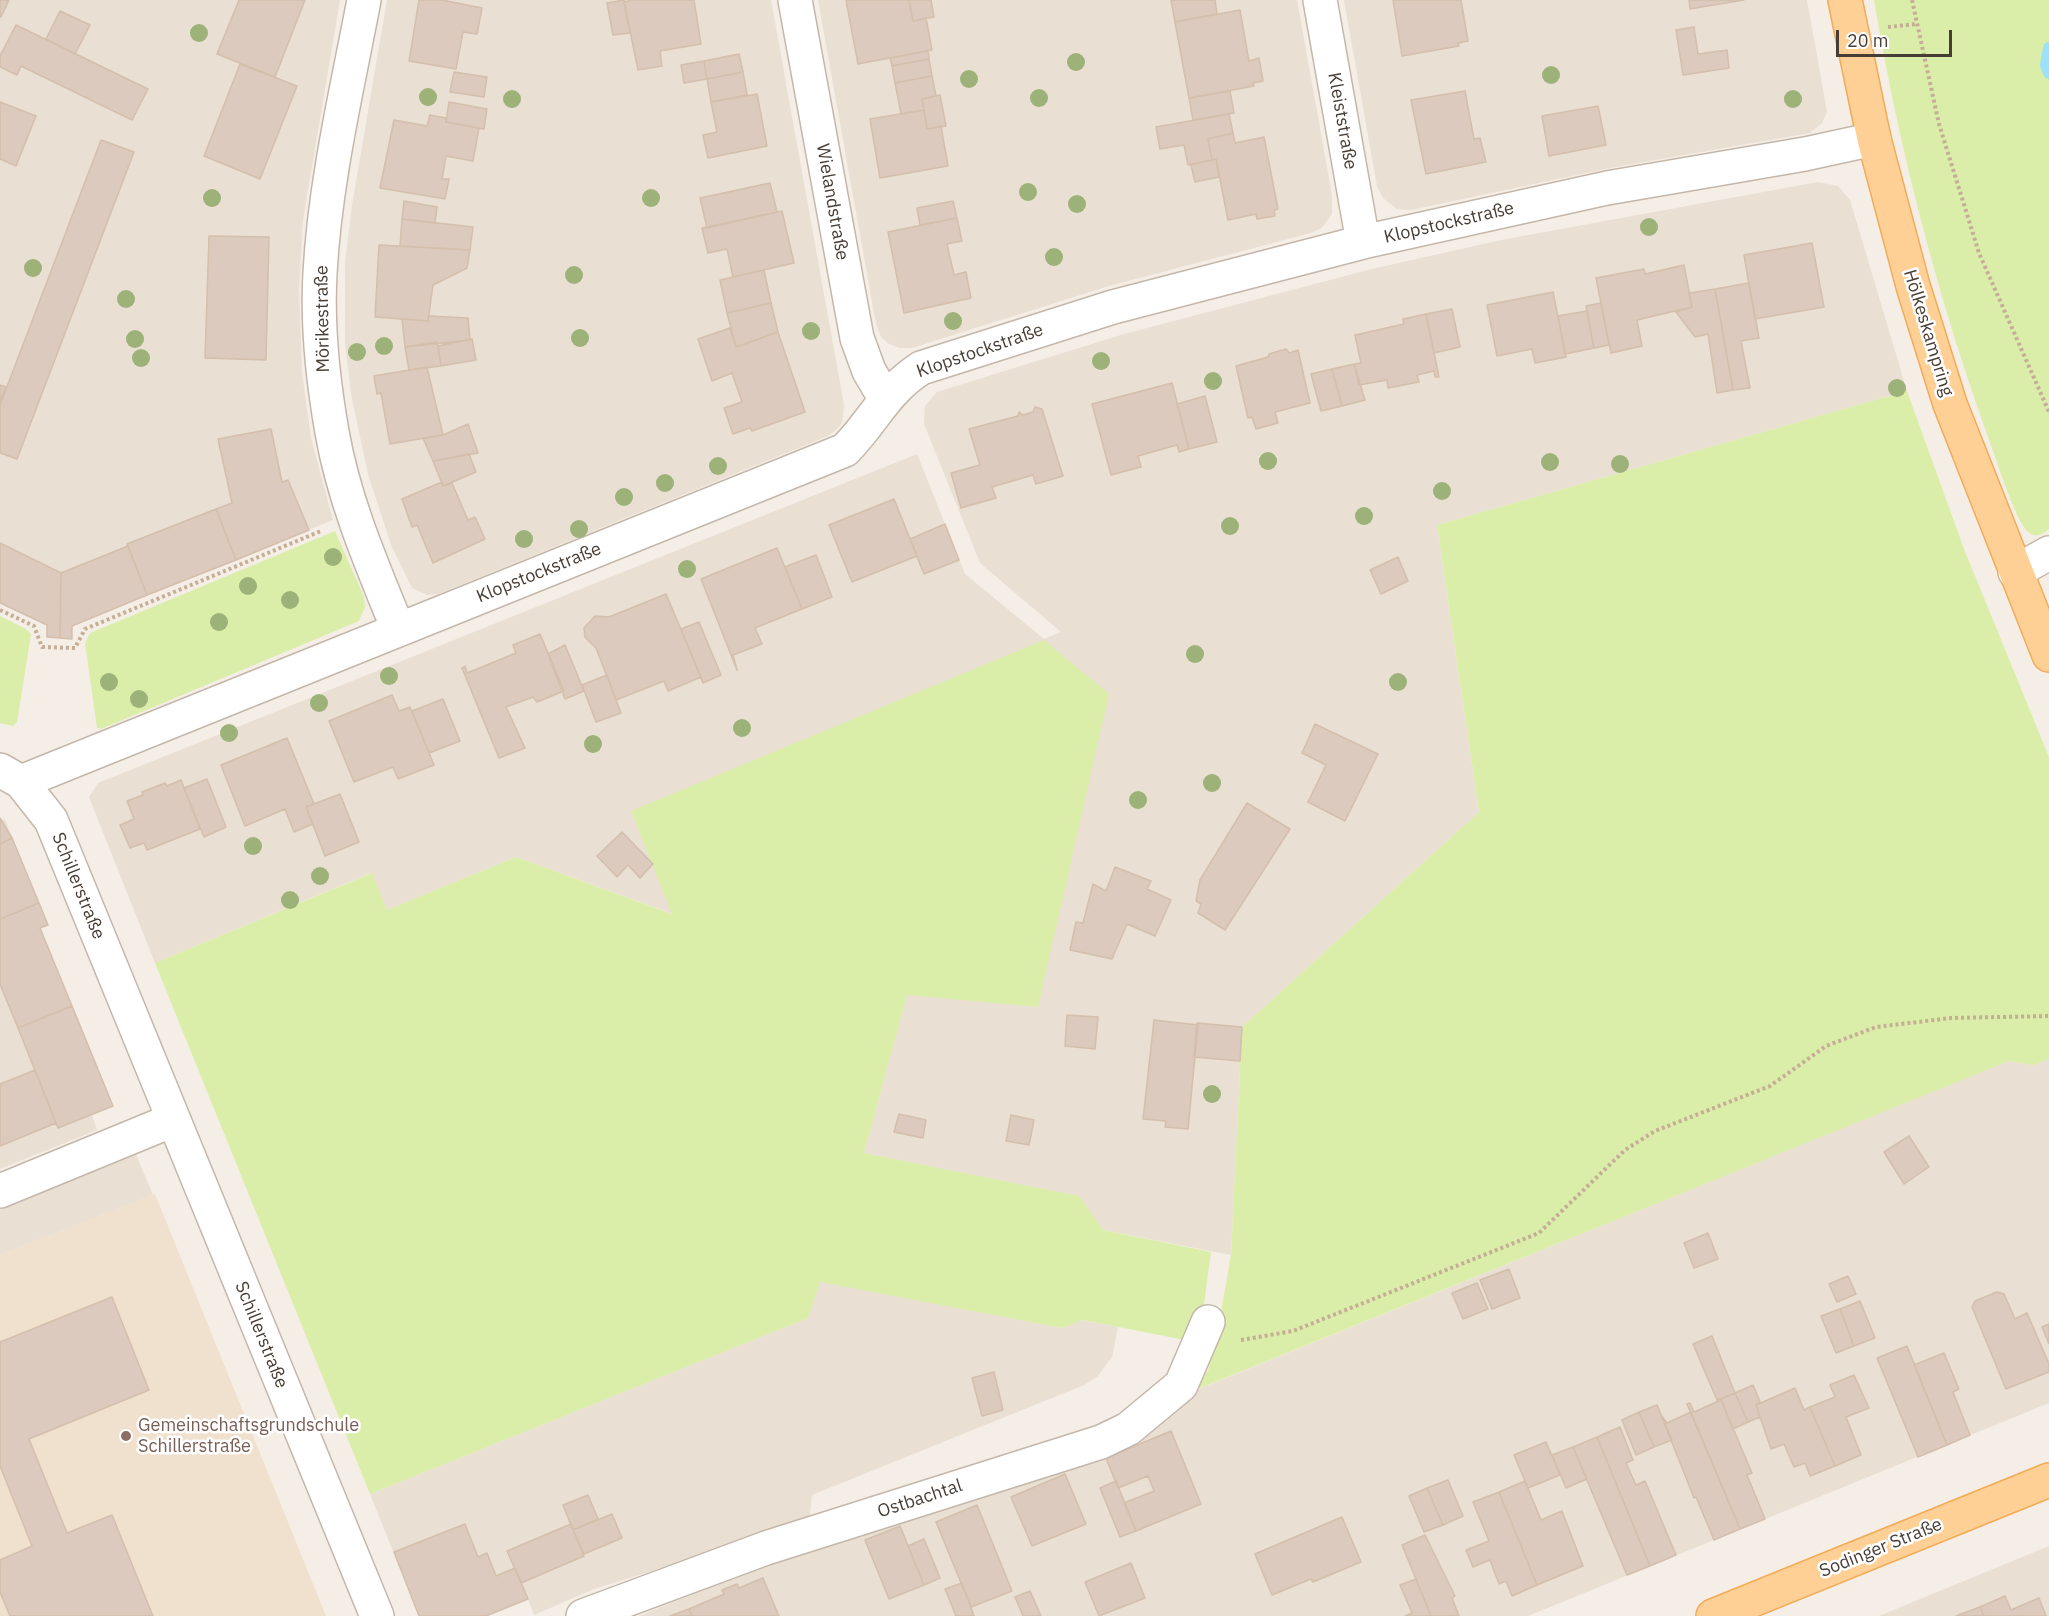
<!DOCTYPE html>
<html>
<head>
<meta charset="utf-8">
<style>
  body { margin:0 }
  #map { position:relative; width:2049px; height:1616px; overflow:hidden; background:#f5eee6; font-family:"IBM Plex Sans",sans-serif }
  canvas { display:block }
  .scale { position:absolute; left:1836px; top:30px; width:116px; height:27px; box-sizing:border-box; border:3px solid #483d34; border-top:0; padding-left:8px; font-size:18px; line-height:21px; white-space:nowrap; color:#483d34; -webkit-text-stroke:4px #fff; paint-order:stroke }
</style>
</head>
<body>
<div id="map">
<canvas width="2049" height="1616"></canvas>
<div class="scale">20 m</div>
</div>
<script>
const c = document.querySelector('canvas').getContext('2d');
c.lineJoin = 'round';
function paint(path, color) { c.fillStyle = color; c.fill(path, 'evenodd'); }
function trace(path, color, width, dash) { c.strokeStyle = color; c.lineWidth = width; c.lineCap = dash ? 'butt' : 'round'; c.setLineDash(dash || []); c.stroke(path); }
function write(font, color, halo, rows, align = 'center') {
  c.font = font + ' "IBM Plex Sans",sans-serif'; c.lineWidth = 5; c.setLineDash([]); c.textBaseline = 'middle'; c.strokeStyle = halo; c.fillStyle = color; for (const [text, x, y, turn = 0] of rows) {
    c.save(); c.translate(x, y); c.rotate((+turn || 0) * Math.PI / 180); c.textAlign = isNaN(turn) ? turn : align; if (halo) c.strokeText(text, 0, 0); c.fillText(text, 0, 0); c.restore();
  }
}
const residential = new Path2D(`
  M0,0H340L303,220L299,291L302,373L311,438L333,520L72,626V639L47,637V625L0,603Z
  M387,0H771L844,405L842,423L836,430L828,436L438,594L427,595L412,588L391,545L368,474L351,394L345,343V263L352,205Z
  M818,0H1297L1332,195V214L1322,228L1311,233L1109,286L912,348H900L889,344L881,337L876,324Z
  M1344,0H1807L1827,112L1822,123L1810,133L1610,168L1411,210L1397,209L1383,198L1377,186Z
  M1818,182L1838,186L1850,200L1907,391L1437,525L1479,812L1242,1027L1231,1255L1103,1230L1078,1196L864,1153L907,994L1038,1007L631,811L673,914L516,857L387,910L371,873L155,963L89,797L98,783L917,454L965,574L1044,639L1061,632L980,563L924,424L925,406L937,392L1124,334L1372,269L1501,240Z
  M0,818L5,820L48,925L40,929L113,1106L92,1115L97,1130L0,1169Z
  M2049,1059V1403L1528,1616H639L1961,1080L2009,1061L2033,1065Z
  M135,1152L153,1195L0,1255V1210Z
  M819,1281L1062,1328L1082,1320L1118,1327L1112,1357L1097,1377L1084,1385L812,1495L809,1522L594,1589L534,1615L528,1599L486,1616H419L370,1494L808,1318Z
  M2049,1546V1616H1879Z`);
const education = new Path2D(`
  M155,1194L326,1616H0V1255Z`);
const green = new Path2D(`
  M1874,0H2049V529C2042,536 2033,538 2026,530C2013,514 1996,458 1988,437C1937,295 1899,149 1874,0Z
  M1907,391L1964,549L2049,757V1059L2033,1065L2009,1061L1173,1399L1208,1371L1219,1323L1231,1255L1242,1027L1479,812L1437,525Z
  M335,531L364,597L365,607L359,621L101,729L97,728L85,643L90,633Z
  M0,616L26,629L31,634L17,722L13,726L0,723Z
  M1044,640L1109,694L1038,1007L907,995L864,1153L1079,1196L1103,1230L1211,1252L1203,1311L1190,1341L1083,1320L1062,1328L820,1282L808,1318L370,1494L155,963L372,873L387,910L516,857L672,914L631,811Z`);
const stream = new Path2D(`
  M2049,48L2046,65L2049,73`);
const building = new Path2D(`
  M0,0H9L1,17H0Z
  M239,0H305L275,77L217,54Z
  M419,0H442L482,8L477,34L463,32L456,69L409,61Z
  M624,0L630,33L613,35L607,3Z
  M633,0H694L701,44L660,51L662,66L638,70L624,2Z
  M846,0H909L913,21L926,18L932,50L858,64Z
  M909,0H931L934,17L913,21Z
  M1171,0H1215L1217,14L1175,22Z
  M1393,0H1461L1468,41L1458,43L1459,46L1402,56Z
  M1689,0H1744L1690,9Z
  M1240,10L1249,61L1259,58L1263,81L1253,83L1254,86L1189,98L1175,22Z
  M60,11L90,25L75,54L46,39Z
  M16,25L148,89L132,120L21,66L17,75L0,67V56Z
  M1694,27L1698,54L1727,50L1729,68L1683,75L1676,30Z
  M928,51L929,59L892,66L890,58Z
  M739,54L743,72L707,79L704,61Z
  M929,59L932,76L895,83L892,66Z
  M704,61L707,79L684,83L681,65Z
  M240,64L297,86L260,179L204,156Z
  M454,72L487,77L484,97L450,92Z
  M743,72L747,95L711,102L707,79Z
  M932,76L936,96L922,99L924,110L901,114L895,83Z
  M1230,91L1234,113L1193,120L1189,98Z
  M1465,91L1474,139L1480,138L1486,162L1426,174L1411,100Z
  M757,94L767,146L708,158L703,135L717,132L711,102Z
  M940,95L946,126L927,129L922,99Z
  M0,102L36,116L16,166L0,159Z
  M449,102L487,109L484,129L446,122Z
  M1598,106L1606,145L1549,156L1542,116Z
  M924,110L927,129L941,126L948,166L880,178L870,119Z
  M1229,114L1233,133L1208,139L1212,160L1188,165L1184,145L1160,149L1156,127Z
  M430,115L446,118V122L479,128L473,161L446,156L442,179H449L445,199L380,188L394,120L427,126Z
  M1233,133L1235,143L1264,137L1278,209L1274,210L1275,216L1257,219L1256,214L1228,220L1216,159L1212,160L1208,139Z
  M101,140L134,152L17,459L0,453V405Z
  M1216,159L1219,177L1195,182L1191,165Z
  M770,183L777,212L707,228L700,198Z
  M404,201L437,207L435,223L402,219Z
  M953,201L957,218L920,225L917,208Z
  M782,211L794,263L733,277L727,249L708,253L702,228Z
  M957,218L962,241L947,244L954,275L966,272L971,298L904,313L888,232Z
  M402,219L473,227L470,250L400,246Z
  M209,236L269,237L266,360L205,358Z
  M1812,243L1824,307L1755,319L1744,255Z
  M379,245L470,250L467,268L433,285L428,321L375,317Z
  M1684,265L1692,307L1637,320L1642,346L1611,353L1596,278L1644,269L1645,274Z
  M764,270L771,303L727,313L720,280Z
  M1749,283L1759,338L1741,341L1750,388L1733,390L1715,289Z
  M1715,289L1733,390L1717,393L1708,334L1695,337L1676,312L1692,307L1689,293Z
  M1553,292L1566,357L1535,363L1532,349L1497,356L1487,305Z
  M771,303L778,332L736,347L727,313Z
  M1601,303L1609,345L1594,348L1586,306Z
  M1452,309L1460,347L1434,353L1426,314Z
  M1587,311L1594,348L1565,354L1558,316Z
  M1426,314L1439,377H1435L1434,371L1417,375L1419,382L1388,388L1387,380L1359,385L1354,364L1361,363L1355,335L1404,324L1403,319Z
  M428,316L468,318L470,340L405,347L402,319L428,321Z
  M730,328L736,347L778,332L805,412L752,431L750,428L733,434L724,408L742,402L732,373L712,381L698,339Z
  M472,339L476,360L441,366L438,346Z
  M437,342L441,366L409,370L405,347Z
  M1286,349L1289,353L1298,350L1310,403L1275,412L1278,423L1256,429L1252,417L1248,418L1236,366L1268,357L1269,354Z
  M1354,364L1365,400L1342,406L1332,369Z
  M427,367L443,435L390,444L381,393L377,394L374,376Z
  M1332,369L1342,406L1321,411L1311,374Z
  M1172,383L1189,449L1179,452L1177,445L1138,456L1141,467L1111,475L1092,404Z
  M0,385L6,387L0,402Z
  M1205,396L1217,442L1189,449L1177,404Z
  M1035,407L1042,409L1063,476L1036,484L1033,475L992,487L996,498L961,508L951,473L980,465L969,429L1018,416L1019,412L1023,415L1033,412Z
  M468,424L478,453L433,461L423,438L443,435Z
  M271,429L282,482L288,480L309,530L236,560L216,509L232,503L218,439Z
  M469,454L476,472L443,486L433,461Z
  M442,482L443,486L452,483L468,520L475,517L485,539L433,563L417,525L412,527L402,499Z
  M894,499L917,556L852,582L829,525Z
  M216,509L236,560L147,595L127,544Z
  M945,524L959,560L924,574L910,539Z
  M0,543L61,573L60,638L47,637V625L0,603Z
  M128,546L147,595L72,626V639L60,638L61,573Z
  M777,548L802,609L755,628L762,644L733,655L737,670L701,579Z
  M816,555L832,597L802,609L785,567Z
  M1398,557L1408,581L1381,594L1370,570Z
  M666,594L701,677L668,691L664,681L616,700L596,648L585,637L584,628L595,616L609,617Z
  M699,622L721,675L703,683L681,629Z
  M540,634L564,691L537,702L533,697L506,707L525,748L499,758L462,668L465,666L467,673L516,653L513,645Z
  M565,645L584,691L565,699L548,654Z
  M607,675L621,713L596,722L582,685Z
  M392,695L399,711L410,707L434,765L398,779L393,767L354,782L329,721Z
  M443,699L460,741L429,753L412,711Z
  M1315,724L1378,754L1345,821L1308,802L1326,765L1302,753Z
  M287,738L314,804L306,807L313,824L294,832L285,809L245,826L221,765Z
  M207,779L226,827L204,837L184,788Z
  M181,780L200,829L147,850L144,843L130,848L120,825L134,819L127,801L143,795L142,792L165,783L167,786Z
  M340,794L359,842L325,856L306,807Z
  M1247,803L1290,829L1225,930L1198,913L1201,904L1196,901L1200,880Z
  M0,818L12,838L0,844Z
  M622,832L653,864L640,878L628,865L617,877L597,856Z
  M12,838L39,903L0,919V844Z
  M1115,867L1151,881L1147,889L1171,900L1155,936L1127,924L1112,959L1070,950L1076,922L1083,923L1093,884L1106,891Z
  M39,903L48,925L40,928L72,1006L18,1028L0,984V919Z
  M72,1006L113,1106L58,1128L18,1028Z
  M1067,1015L1098,1017L1095,1049L1065,1046Z
  M1154,1020L1198,1025L1188,1129L1165,1127L1166,1121L1143,1119Z
  M1197,1023L1242,1027L1240,1061L1194,1057Z
  M35,1070L56,1123L0,1146V1084Z
  M899,1114L926,1120L923,1138L894,1132Z
  M1011,1115L1034,1120L1029,1145L1006,1141Z
  M1909,1136L1929,1167L1904,1184L1884,1152Z
  M1708,1233L1718,1259L1694,1268L1684,1243Z
  M1509,1269L1520,1298L1492,1309L1480,1280Z
  M1848,1276L1856,1294L1837,1302L1829,1284Z
  M1477,1283L1488,1309L1463,1319L1452,1293Z
  M1997,1292L2004,1294L2015,1319L2027,1313L2049,1364V1372L2006,1389L1972,1307L1975,1301Z
  M112,1297L149,1390L29,1439L67,1533L112,1515L153,1616H10L0,1592V1560L32,1546L0,1466V1342Z
  M1860,1301L1875,1338L1854,1346L1840,1309Z
  M1840,1309L1854,1346L1836,1353L1821,1316Z
  M2049,1324V1344L2042,1327Z
  M1712,1336L1735,1393L1717,1400L1693,1344Z
  M1907,1346L1947,1445L1918,1457L1877,1358Z
  M1944,1353L1959,1389L1953,1392L1970,1435L1947,1445L1914,1365Z
  M994,1372L1003,1410L982,1416L972,1378Z
  M1854,1375L1869,1408L1846,1417L1861,1455L1835,1466L1810,1407L1835,1397L1830,1385Z
  M1753,1385L1760,1402L1756,1405L1760,1417L1748,1422L1735,1393Z
  M1795,1388L1804,1410L1810,1407L1835,1466L1810,1476L1805,1463L1794,1467L1784,1444L1771,1449L1756,1405Z
  M1735,1393L1748,1422L1733,1429L1721,1399Z
  M1721,1400L1752,1473L1747,1475L1765,1519L1740,1529L1687,1404L1690,1403L1694,1412Z
  M1657,1405L1672,1440L1654,1447L1639,1412Z
  M1639,1412L1654,1447L1636,1455L1622,1420Z
  M1691,1412L1740,1529L1714,1540L1696,1497L1694,1498L1661,1415L1667,1423Z
  M1620,1427L1633,1460L1626,1463L1636,1485L1645,1481L1676,1555L1650,1566L1597,1437Z
  M1171,1431L1201,1504L1136,1531L1124,1503L1154,1491L1148,1476L1118,1488L1106,1458Z
  M1597,1437L1650,1566L1627,1575L1573,1447Z
  M1546,1442L1560,1475L1528,1488L1514,1455Z
  M1573,1447L1587,1479L1566,1488L1552,1455Z
  M1065,1474L1086,1524L1032,1546L1011,1497Z
  M1448,1480L1463,1516L1443,1525L1427,1488Z
  M1116,1481L1136,1531L1120,1537L1100,1488Z
  M1525,1481L1541,1520L1562,1511L1583,1566L1537,1585L1499,1492Z
  M1427,1488L1443,1525L1424,1532L1409,1496Z
  M1499,1492L1537,1585L1512,1596L1506,1581L1499,1584L1490,1560L1473,1567L1466,1550L1489,1541L1473,1502Z
  M588,1495L598,1519L573,1530L563,1505Z
  M977,1505L1012,1591L971,1607L936,1522Z
  M612,1514L622,1538L584,1554L573,1530Z
  M1342,1517L1361,1562L1313,1582L1311,1579L1272,1595L1255,1554Z
  M465,1524L478,1557L487,1553L496,1576L515,1568L528,1599L486,1616H419L394,1552Z
  M571,1524L584,1556L521,1583L507,1551Z
  M900,1526L924,1585L889,1599L865,1540Z
  M1425,1535L1455,1596L1452,1598L1459,1616H1431L1416,1579L1402,1545Z
  M924,1539L940,1578L924,1585L908,1546Z
  M1131,1563L1145,1598L1099,1616L1085,1582Z
  M763,1578L779,1616H692L689,1609L724,1594L722,1590L737,1584L739,1588Z
  M1416,1579L1431,1616H1405L1412,1613L1400,1585Z
  M962,1583L974,1616H956L945,1589Z
  M1030,1591L1041,1616H1023L1015,1597Z
  M2005,1596L2011,1610L2039,1598L2046,1616H1984L1980,1607Z
  M1980,1607L1984,1616H1956Z
  M689,1609L692,1616H670Z`);
const path = new Path2D(`
  M1912,0L1939,124L1979,253L2049,412
  M1888,27L1917,24
  M0,610L34,626L42,647L75,648L85,629L321,531
  M1241,1340L1293,1331L1539,1233L1625,1150L1655,1131L1770,1086L1826,1046L1876,1027L1951,1018L2049,1016`);
const minor = new Path2D(`
  M364,0C347,90 325,181 320,273C317,325 323,381 332,432C344,501 372,565 398,629
  M795,0L857,338L869,371L885,398
  M1320,0L1363,242
  M2015,572L2049,553
  M0,770L21,782L51,820L377,1616
  M21,782L845,450C875,420 883,393 921,368L1113,307L1363,242L1607,188L1805,154L1874,139
  M0,1191L173,1120
  M583,1616L766,1548L1101,1442L1128,1429L1181,1385L1208,1322`);
const major = new Path2D(`
  M1845,0L1874,139L1913,286L1950,404L2049,655
  M1713,1616L2049,1480`);
const trees = [
  [199,33],
  [1076,62],
  [1551,75],
  [969,79],
  [428,97],
  [1039,98],
  [512,99],
  [1793,99],
  [1028,192],
  [212,198],
  [651,198],
  [1077,204],
  [1649,227],
  [1054,257],
  [33,268],
  [574,275],
  [126,299],
  [953,321],
  [811,331],
  [580,338],
  [135,339],
  [384,346],
  [357,352],
  [141,358],
  [1101,361],
  [1213,381],
  [1897,388],
  [1268,461],
  [1550,462],
  [1620,464],
  [718,466],
  [665,483],
  [1442,491],
  [624,497],
  [1364,516],
  [1230,526],
  [579,529],
  [524,539],
  [333,557],
  [687,569],
  [248,586],
  [290,600],
  [219,622],
  [1195,654],
  [389,676],
  [109,682],
  [1398,682],
  [139,699],
  [319,703],
  [742,728],
  [229,733],
  [593,744],
  [1212,783],
  [1138,800],
  [253,846],
  [320,876],
  [290,900],
  [1212,1094]
];
const markers = [
  [126,1436,6,"#8d6e63"]
];
const streetNames = [
  ["Kleiststraße",1342,121,80],
  ["Wielandstraße",832,202,80],
  ["Klopstockstraße",1449,223,-13],
  ["Mörikestraße",323,319,-91],
  ["Hölkeskampring",1928,333,73],
  ["Klopstockstraße",980,351,-19],
  ["Klopstockstraße",539,573,-22],
  ["Schillerstraße",78,886,68],
  ["Schillerstraße",261,1335,68],
  ["Ostbachtal",920,1499,-18],
  ["Sodinger Straße",1881,1548,-22]
];
const educationNames = [
  ["Gemeinschaftsgrundschule",138,1426],
  ["Schillerstraße",138,1447]
];
paint(residential, '#e9dfd3');
paint(education, '#f0e1ce');
paint(green, '#daeea9');
trace(stream, '#9be1f9', 12);
paint(building, '#dbcabd');
trace(building, '#d4beac', 1.5);
trace(minor, '#c4b7aa', 36);
trace(major, '#f2ab57', 36);
trace(path, '#c5ad96', 4, [3, 3]);
trace(minor, '#fff', 33);
trace(major, '#ffd095', 33);
c.fillStyle = '#9cb279';
for (const [x, y] of trees) { c.beginPath(); c.arc(x, y, 9, 0, 2 * Math.PI); c.fill(); }
for (const [x, y, r, color] of markers) { const dot = new Path2D(); dot.arc(x, y, r, 0, 2 * Math.PI); c.fillStyle = color; c.fill(dot); trace(dot, '#fff', 2); }
write('18px', '#483d34', '#fff', streetNames);
write('18px', '#785e54', '#fff', educationNames, 'left');
</script>
</body>
</html>
